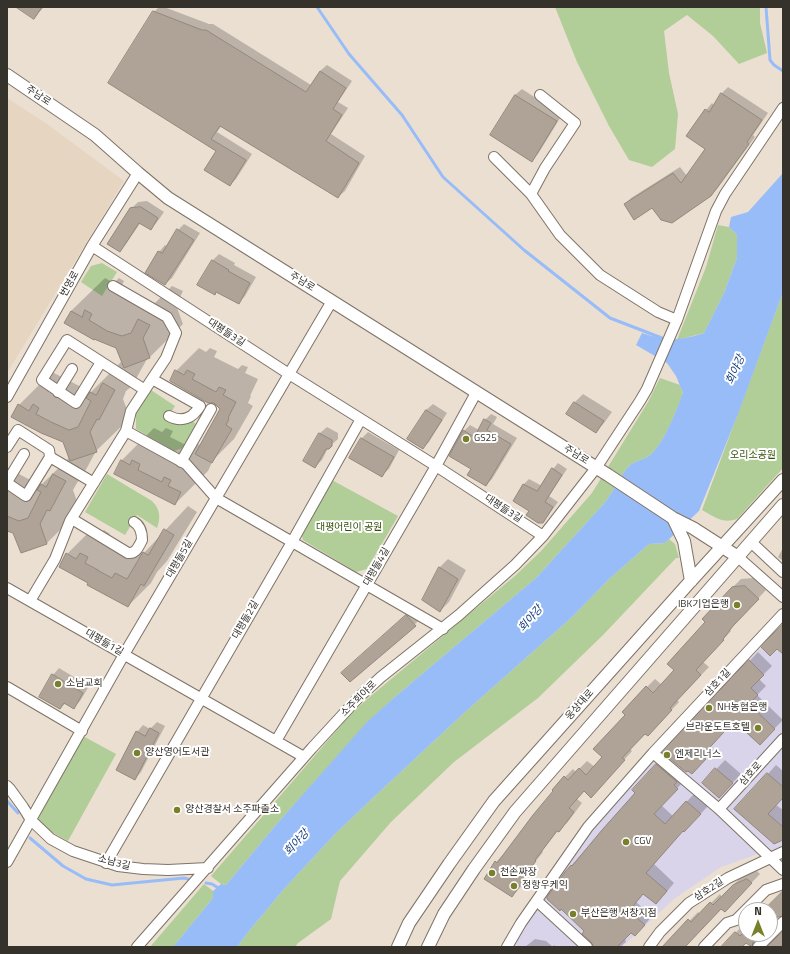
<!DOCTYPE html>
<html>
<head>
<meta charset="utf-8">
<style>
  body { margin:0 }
  #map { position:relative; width:790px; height:954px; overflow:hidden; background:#ebdfd1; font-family:"Titillium Web",sans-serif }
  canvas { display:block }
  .frame { position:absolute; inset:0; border:8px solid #35312b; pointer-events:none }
  .north { position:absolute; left:738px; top:902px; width:40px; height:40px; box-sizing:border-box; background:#fff; border:1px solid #aeadaa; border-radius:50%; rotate:0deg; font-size:11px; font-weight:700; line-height:16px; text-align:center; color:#35312b }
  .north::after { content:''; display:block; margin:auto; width:14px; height:18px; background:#79802a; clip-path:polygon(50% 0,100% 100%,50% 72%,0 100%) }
</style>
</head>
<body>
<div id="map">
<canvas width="790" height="954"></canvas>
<div class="frame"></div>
<div class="north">N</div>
</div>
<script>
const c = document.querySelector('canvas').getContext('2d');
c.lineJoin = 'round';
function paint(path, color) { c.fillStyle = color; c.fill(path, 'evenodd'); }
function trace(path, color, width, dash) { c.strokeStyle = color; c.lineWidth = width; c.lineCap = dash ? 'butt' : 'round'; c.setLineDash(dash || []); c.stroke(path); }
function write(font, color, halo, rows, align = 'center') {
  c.font = font + ' "Titillium Web","Noto Sans KR",sans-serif'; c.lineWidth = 4; c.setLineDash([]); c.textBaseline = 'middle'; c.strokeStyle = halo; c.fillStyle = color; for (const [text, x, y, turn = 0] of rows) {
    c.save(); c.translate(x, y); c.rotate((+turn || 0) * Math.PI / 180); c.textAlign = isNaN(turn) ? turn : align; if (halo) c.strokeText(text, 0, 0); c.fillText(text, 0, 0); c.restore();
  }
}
const commercial = new Path2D(`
  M783,625V861L769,850L721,867L674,899L622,947H512L526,925L592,830L658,753Z`);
const built = new Path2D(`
  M7,98L47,124L124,181L7,373Z`);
const green = new Path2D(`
  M555,7H760V23L767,53L739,64L713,36L687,15L664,31L669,73L678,114L675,149L652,167L629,160L609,126L577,62Z
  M718,225L729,227L737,235V258L724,293L704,333L677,340L706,267Z
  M102,263L117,272L102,296L81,282L91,266Z
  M783,292V468L737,519C722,524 715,517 702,510Z
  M660,378L680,385L683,394C676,411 664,444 649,456C643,460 634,461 629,466C617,479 612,497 599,509L536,578L396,696L368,722L275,826L226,885L221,884L211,876L349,716L366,700L516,575L541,551L592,493L648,402Z
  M151,390L175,406L166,420C175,425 182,426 192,421L196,424L183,448L174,451L136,429V413Z
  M107,474L152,501C160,509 161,517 157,528L137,515L125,535L85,512Z
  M330,479L398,516L367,569L356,572L303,540L301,532Z
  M669,539L675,544L679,558H676L604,634L538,698L454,762L391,822L340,881L331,919L298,943L295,947H237L249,931L284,889L335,834L375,796L465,712L572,617L609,579L649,544L665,543Z
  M83,736L116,754L68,841L50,831L38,819Z
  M204,884L213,891V898L173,947H150Z`);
const water = new Path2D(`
  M783,173V292L738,414L699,511L665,543L649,544L609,579L572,617L465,712L375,796L335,834L284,889L249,931L237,947H173L213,898V891L221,884L226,885L275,826L367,722L396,696L536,578L599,509C612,497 617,479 629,466C634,461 643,460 649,456C664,444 676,411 683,393L676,376L667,363L636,345L642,333C668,341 678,341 704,333L724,293L737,258V235L729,227L731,217L748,212Z`);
const shadow = new Path2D(`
  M18,7H44L34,18Z
  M159,7H164L209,24H213L311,85L320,71L327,65L352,81L338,102L348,108L331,134L365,156L345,191L338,197L222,125L217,132L252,154L236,179L230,185L217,151L109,83L154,12Z
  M728,87L768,113L753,135L755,137L717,189L710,196L652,207L625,204L631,198L680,167L687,176L706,149L687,136L706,110L712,103L714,105L722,93Z
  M522,89L562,115L538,154L532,160L491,134L515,95Z
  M147,201L164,212L157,222L151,229L141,222L126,244L120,251L131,209L138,202Z
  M184,224L200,233L172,278L165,284L146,272L159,252L165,245L168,247L178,230Z
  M219,254L235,263L234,265L256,277L245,296L239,303L217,291L214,294L212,261Z
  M105,278L114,283L119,278L124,281L121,287L141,298L155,303L172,286L183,291L176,305L183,324L150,357L147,359L132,386L126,391L123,399L130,418L96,451L82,477L77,483L73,490L80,510L47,543L21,552L14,532L7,529V467L12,470L17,465L22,467L19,474L38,484L39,483L42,484L70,457L64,441L19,405L52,372L91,392L122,361L117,347L65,323L71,311Z
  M199,348L206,352L210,348L217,351L214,357L238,369L242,365L248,367L245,373L258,379L250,396H251L248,403L253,406L234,439L213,460L208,471L175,504L121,461L154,428L162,432L166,428L173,431L170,437L194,449L198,444L200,445L221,409L176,371Z
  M583,394L612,412L604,423L596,432L575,402Z
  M433,404L447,413L429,442L423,448L408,439L426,410Z
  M491,414L497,417L493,424L517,438L492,479L486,485L472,468L464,431L470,425L479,430L485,420Z
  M327,427L338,433V439L328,448L322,460L315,467L305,461L320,433Z
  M368,432L399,450L389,469L382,475L361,439Z
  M558,463L567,469L549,496L558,502L548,516L543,522L531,510L514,501L524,484L529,479L542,486L553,469Z
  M188,506L197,512L167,561L157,572L151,583L128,606L90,583L67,554L90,531L98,535L104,530L110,534L107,539L120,546L139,550L144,553Z
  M783,548V561L778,557Z
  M448,559L466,570L449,602L440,611L432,583L431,582L439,568Z
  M753,578L766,590L741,617L730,630L731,631L703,662L709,667L677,700L679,702L656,727L645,733L630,749L632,751L599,788L585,790L577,799L582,803L567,823L558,830L542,851L543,852L529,870L531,871L520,888L512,896L485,879L496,862L504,854L565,777L573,769L576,772L587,761L595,767L604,757L627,715L647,687L655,679L662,685L676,670L707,622L733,587L741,579Z
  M415,607L424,616L350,681L351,665Z
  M758,652L772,666L759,679L766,686L757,695L783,720L760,743L734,720L709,747L713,750L700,764L664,752Z
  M59,668L89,686L80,701L74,707L66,703L60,708L53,675Z
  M157,722L165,726L141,772L135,779L137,732L143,725L150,729Z
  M665,757L685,780L661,805L673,816L694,794L708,806L692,823L683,830L654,864L674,883L664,895L644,893L636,902L652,916L643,927L631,931L625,938L626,942L620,947H596L586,931L571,866L636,793L657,765Z
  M725,760L741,774L719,797L703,783Z
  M776,765L783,771V797L776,805L783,810V839L736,809Z
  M757,871L760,874L733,902L722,908L683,947H664L698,912L700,914L720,894L722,897L742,876Z
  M746,922V934H764L752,946L747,942L742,947H722Z
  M783,933V947H766L777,935Z
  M535,939L546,941L553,947L554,945L557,947H525Z`);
const stream = new Path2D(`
  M317,7L349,54L402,115L443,177L524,250L610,318L667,340
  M766,7L770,60L774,65L783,71
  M7,801L18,813
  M30,838L63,866L86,879L112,885L184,878L188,879
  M206,883L212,884L220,889`);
const building = new Path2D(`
  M16,7H42L34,19Z
  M153,11L202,30H206L306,92L320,71L346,88L333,109L342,115L326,141L359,163L338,198L220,126L211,139L246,160L230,186L204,170L216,151L108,83Z
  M721,93L762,120L747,142L749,144L711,196L672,223L661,220L652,208L634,220L624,204L673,173L681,183L705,149L686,136L705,109L709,112Z
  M515,95L557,121L532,162L490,135Z
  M141,207L158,218L151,230L139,223L120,252L107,244L130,208Z
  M177,229L194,240L165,285L145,273L158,251L162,253Z
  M212,260L229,270L228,271L250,283L239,304L216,292L215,295L197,285Z
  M85,310L92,314L89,320L107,331L122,336L131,333L138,319L150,325L143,338L150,358L124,368L116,348L94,339V340L64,323L71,311L82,317Z
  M175,370L184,375L187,370L195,374L192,379L216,392L219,387L226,390L223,395L236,402L228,418L229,419L226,425L232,429L212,463L195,454L220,409L214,403H208L170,381Z
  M103,383L115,390L99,420L97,419L90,432L97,452L70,461L63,442L41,433L11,417L18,404L29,411L33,404L39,408L36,414L51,422L69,430L78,427L91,401L86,398L90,392L96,395Z
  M574,402L604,421L596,433L566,414Z
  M426,410L442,420L423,449L407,439Z
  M484,419L491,423L487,430L511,444L486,486L467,475L471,469L449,456L463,430L474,437Z
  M319,433L332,440V446L329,449H326L315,468L303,461Z
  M361,438L394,457L382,477L349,458Z
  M121,460L130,465L132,460L140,464L138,470L162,482L164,477L171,480L168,486L181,492L175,505L114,474Z
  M552,468L562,475L545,502L553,507L543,523H538L526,515L529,511L513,501L523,484L537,491Z
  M53,474L66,481L50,511L47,510L40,524L47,544L21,553L13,533L7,531V516L19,521L28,518L41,492L37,490L41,484L46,487Z
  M164,529L174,535L144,586L141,584L128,607L87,585L88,583L59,567L66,553L76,559L80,553L88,557L85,563L98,570H97L112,578L115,573L127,579L143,552L148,555Z
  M439,567L458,579L440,612L422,600Z
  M745,586L759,599L733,626L723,639L724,640L696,670L701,675L670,708L672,710L648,736L645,734L622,758L625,760L591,798L584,791L569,808L574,812L559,832L557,831L535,860L536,861L522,879H524L512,897L484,879L495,861L497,863L533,815L553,791L552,790L564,776L568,780L579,768L586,775L602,757L593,749L625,715L622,712L646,686L653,693L674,670L667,664L705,622L702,619L732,587Z
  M406,615L416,626L350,682L341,673Z
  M783,624V654L777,649L770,656L761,647Z
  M749,660L764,675L751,688L758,695L749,704L775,729L760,745L734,721L702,756L706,759L692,774L688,771L686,772L662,752Z
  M52,674L83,693L74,709L64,703L60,709L39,697Z
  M150,728L159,733L135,780L116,770L136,731L145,736Z
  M656,764L677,782L674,785L678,789L654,814L665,824L686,801L701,814L684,832L683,831L646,873L667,891L656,904L643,894L629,911L645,925L635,936L631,933L617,947H594L591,942L582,934L584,931L561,909L560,911L547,899V897L565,872L571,865L572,866L602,830L635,793L632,790Z
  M715,768L733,783L719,798L702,783Z
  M767,773L783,787V798L768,814L783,827V840L774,844L734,809Z
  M747,879L752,883L725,912L721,909L685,947H662L688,919L691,922L710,902L713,905L733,885Z
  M783,891V916L778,917L770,926V910H764Z
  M783,931V947H767Z
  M735,932L740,936L742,934H762L753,942L752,947L746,943L742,947H721Z`);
const minor = new Path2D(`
  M494,157L531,194L560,235L600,275L658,312L677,320
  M531,194L545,168L575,123L540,95
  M92,246L289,374L436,466L543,536
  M113,286L167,317L176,333L166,358L152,379
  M101,362L76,403L42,380L67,340L145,390
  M58,392L72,369
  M7,397L92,246L138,173
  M126,431L131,411L152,379L200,406C193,418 182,423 169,416
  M7,447L18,430L49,450L50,457L26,496L7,483
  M50,457L94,483
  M181,462L211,409
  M7,482L24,454
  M72,519L128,553C136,554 139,546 142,540C142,533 141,526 134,522
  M751,542L783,572
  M738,557L783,597
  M7,588L304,757
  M30,601L55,559L70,521L126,431L186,464L216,498L443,629
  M7,687L82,731
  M276,741L436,466L476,393
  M653,753L719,809L783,870
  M7,786L10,789L23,807L31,820L51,839L73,851L118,866L143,869L168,870L208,868
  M719,809L783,739
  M7,862L126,651L332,301
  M106,863L292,542L361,419
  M537,901L587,947
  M137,947L312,748L359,697L381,677L459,615L515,565L543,536L596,468L640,401L647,389L677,320L716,211L725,194L783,108
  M507,947L521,923L588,827L653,753L783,614
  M649,947L660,932L689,903L728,878L783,852
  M704,947L727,923L736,920L766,890L783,884
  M758,947L783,922`);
const major = new Path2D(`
  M7,75L95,135L138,173L168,198L608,475L673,518L693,528L738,557
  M673,518L684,541L691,581
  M398,947L409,923L449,864L494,801L688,584L783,480
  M428,947L444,914L474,869L515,812L783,505`);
const markers = [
  [466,439,4,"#79802a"],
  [737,605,4,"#79802a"],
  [58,684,4,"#79802a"],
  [709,708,4,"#79802a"],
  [758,728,4,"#79802a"],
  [137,753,4,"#79802a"],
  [667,755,4,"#79802a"],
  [177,810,4,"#79802a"],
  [626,842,4,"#79802a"],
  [492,873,4,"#79802a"],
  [514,886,4,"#79802a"],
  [573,914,4,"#79802a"]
];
const streetNames = [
  ["주남로",38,96,34],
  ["주남로",302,282,32],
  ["번영로",70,284,-61],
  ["대평들3길",226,333,33],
  ["주남로",576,455,32],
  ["대평들3길",503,509,33],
  ["대평들5길",180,559,-60],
  ["대평들4길",377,567,-60],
  ["대평들2길",246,620,-60],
  ["대평들1길",104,643,30],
  ["삼호1길",718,683,-47],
  ["소주회야로",359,699,-45],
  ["웅상대로",580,705,-49],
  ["삼호로",751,774,-48],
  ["소남3길",114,863,14],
  ["삼호2길",709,890,-33]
];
const poiNames = [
  ["GS25",474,439],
  ["IBK기업은행",729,605,"right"],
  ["소남교회",66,684],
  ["NH농협은행",717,708],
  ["브라운도트호텔",750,728,"right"],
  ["양산영어도서관",145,753],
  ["엔제리너스",675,755],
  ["양산경찰서 소주파출소",185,810],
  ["CGV",634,842],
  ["천손짜장",500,873],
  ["정항우케익",522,886],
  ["부산은행 서창지점",581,914]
];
const parkNames = [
  ["오리소공원",753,456],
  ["대평어린이 공원",349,528]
];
const waterNames = [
  ["회야강",736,370,-66],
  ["회야강",531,619,-49],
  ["회야강",297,843,-48]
];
paint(commercial, '#d9d4ea');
paint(built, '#e6d5c1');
paint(green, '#b1cd98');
paint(water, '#97bcf7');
paint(shadow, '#0003');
trace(stream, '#97bcf7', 3);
paint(building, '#aea396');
trace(building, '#92887b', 1);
trace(minor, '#7e7367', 12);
trace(major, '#7e7367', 14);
trace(minor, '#fff', 10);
trace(major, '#fff', 12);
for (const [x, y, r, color] of markers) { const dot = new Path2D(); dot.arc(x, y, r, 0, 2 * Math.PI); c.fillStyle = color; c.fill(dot); trace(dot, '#fff', 1.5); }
write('10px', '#35312b', '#fff', streetNames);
write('10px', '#35312b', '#fff', poiNames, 'left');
write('10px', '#314e08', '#fff', parkNames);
write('italic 11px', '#113b7e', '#fff', waterNames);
</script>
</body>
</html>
